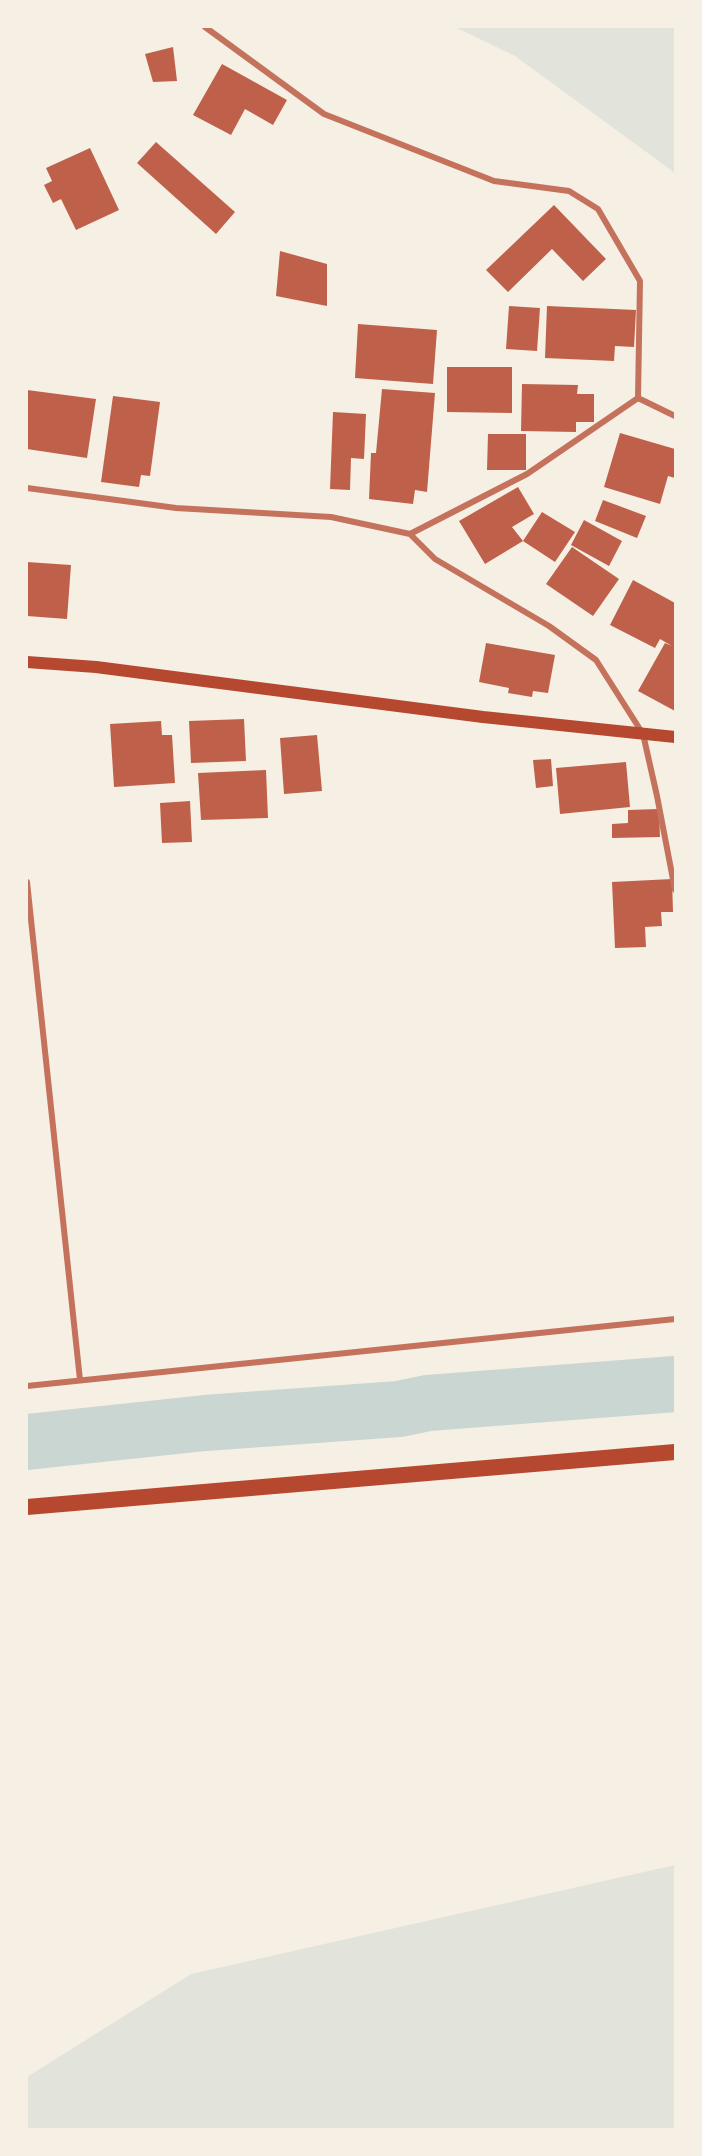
<!DOCTYPE html>
<html>
<head>
<meta charset="utf-8">
<style>
  body { margin:0 }
  #map { position:relative; width:702px; height:2156px; overflow:hidden; background:#f6efe4; font-family:Roboto,sans-serif }
  canvas { display:block }
  .frame { position:absolute; inset:0; border:28px solid #f6efe4; pointer-events:none }
</style>
</head>
<body>
<div id="map">
<canvas width="702" height="2156"></canvas>
<div class="frame"></div>
</div>
<script>
const c = document.querySelector('canvas').getContext('2d');
c.lineJoin = 'round';
function paint(path, color) { c.fillStyle = color; c.fill(path, 'evenodd'); }
function trace(path, color, width, dash) { c.strokeStyle = color; c.lineWidth = width; c.lineCap = dash ? 'butt' : 'round'; c.setLineDash(dash || []); c.stroke(path); }
const green = new Path2D(`
  M455,27H675V173L515,56Z
  M675,1865V2129H27V2077L191,1974Z`);
const river = new Path2D(`
  M27,1442L205,1423L399,1409L428,1403L675,1384`);
const building = new Path2D(`
  M173,47L177,81L153,82L145,54Z
  M222,64L287,100L273,125L245,109L231,135L193,115Z
  M156,142L235,212L216,234L137,163Z
  M90,148L119,210L76,230L61,199L53,203L44,185L52,181L46,168Z
  M554,205L606,259L583,281L552,249L508,292L486,270Z
  M280,251L327,264V306L276,296Z
  M509,306L540,308L537,351L506,349Z
  M547,306L636,310L634,347L615,346L614,361L545,358Z
  M358,324L437,330L433,384L355,378Z
  M447,367H512V413L447,412Z
  M522,384L578,385L577,394H594V422H576V432L521,431Z
  M382,389L435,393L427,492L415,490L413,504L369,499L371,453H376Z
  M27,390L96,399L87,458L27,449Z
  M113,396L160,402L150,476L141,475L139,487L101,482Z
  M333,412L366,414L364,459L351,458L350,490L330,489Z
  M620,433L675,449V478L668,476L660,504L604,487Z
  M488,434H526V470H487Z
  M518,487L534,514L512,527L523,541L542,512L575,532L555,562L523,541L485,564L459,521Z
  M603,500L646,516L637,538L595,521Z
  M584,520L622,541L609,566L571,545Z
  M572,547L619,579L593,616L546,584Z
  M27,562L71,565L67,619L27,616Z
  M633,580L675,603V711L638,691L665,643L672,646L660,639L655,648L610,625Z
  M486,643L555,655L548,693L533,691L532,697L508,693L509,688L479,682Z
  M244,719L246,761L191,763L189,721Z
  M161,721L162,735H172L175,783L114,787L110,724Z
  M317,735L322,791L284,794L280,738Z
  M551,759L553,786L536,788L533,760Z
  M626,762L630,807L560,814L556,768Z
  M266,770L268,818L201,820L198,773Z
  M190,801L192,842L162,843L160,803Z
  M659,809L660,837L612,838V824L628,823V810Z
  M672,879L673,912H661L662,926L645,927L646,947L615,948L612,882Z`);
const minor = new Path2D(`
  M205,27L324,114L494,181L569,191L598,209L640,281L638,398L675,416
  M27,488L176,508L331,517L410,534L435,559L549,626L596,660L643,734L657,796L675,890
  M410,534L527,474L638,398
  M27,882L80,1380
  M27,1386L675,1319`);
const secondary = new Path2D(`
  M27,662L96,667L483,717L675,737`);
const trunk = new Path2D(`
  M27,1507L675,1452`);
paint(green, '#e2e4dc');
trace(river, '#c9d6d2', 56);
paint(building, '#bf614a');
trace(minor, '#c5725c', 6);
trace(secondary, '#b5482f', 12);
trace(trunk, '#b5482f', 16);
</script>
</body>
</html>
